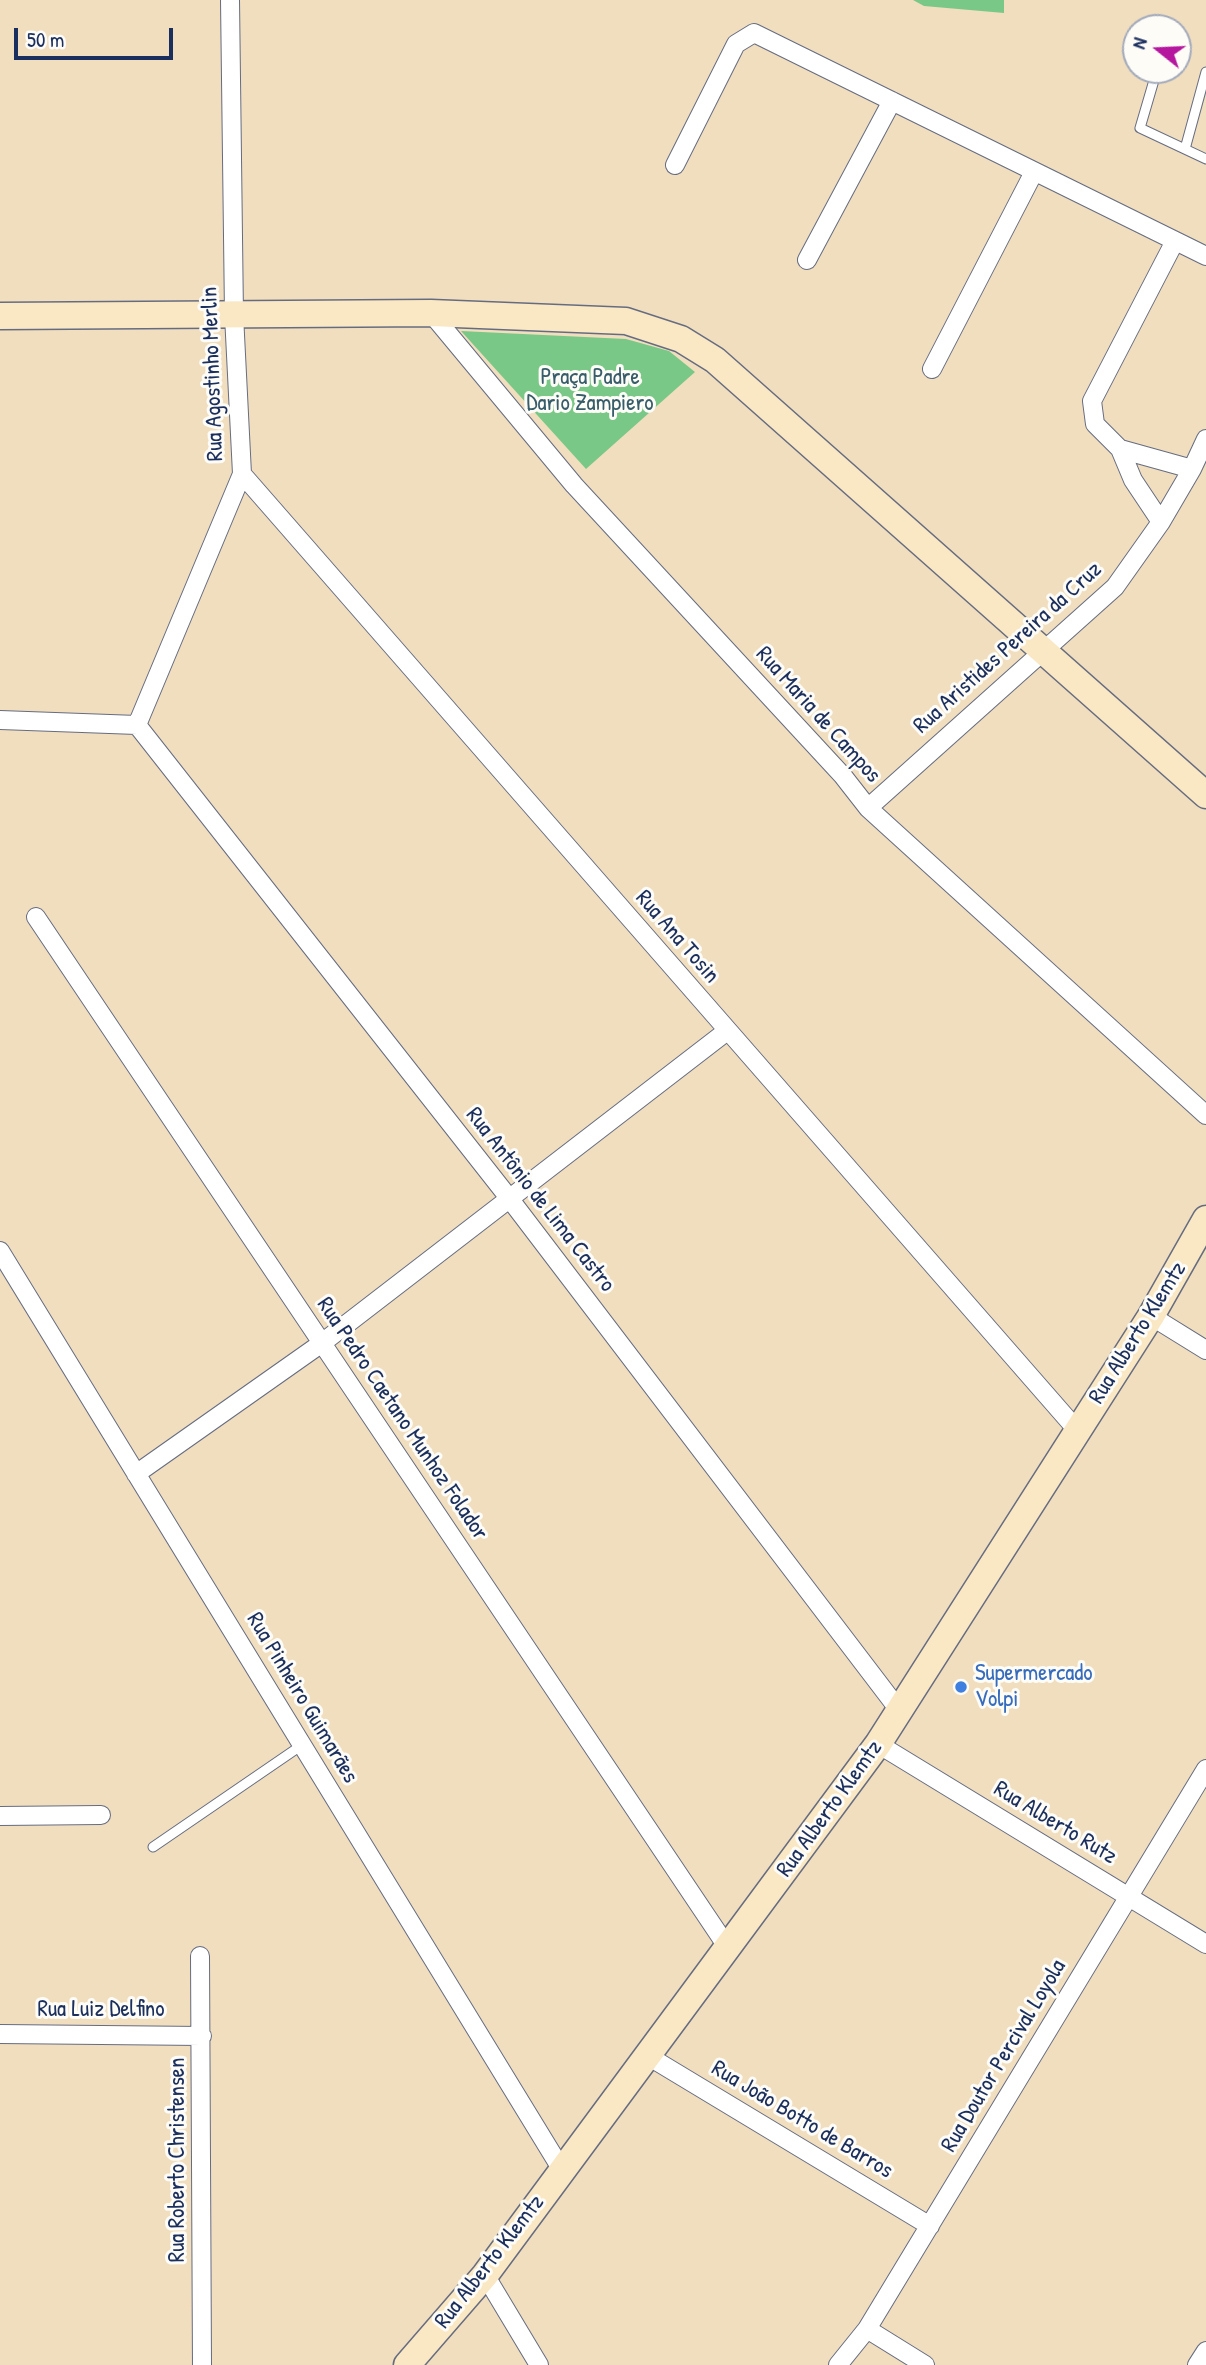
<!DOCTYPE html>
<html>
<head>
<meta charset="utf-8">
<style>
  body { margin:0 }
  #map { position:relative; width:1206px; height:2365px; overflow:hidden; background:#f0debf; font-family:"Patrick Hand",sans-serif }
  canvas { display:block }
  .north { position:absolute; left:1122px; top:14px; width:70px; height:70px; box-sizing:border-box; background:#fdfcf7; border:2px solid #a3aaba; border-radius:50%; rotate:288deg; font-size:19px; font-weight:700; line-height:28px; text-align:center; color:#1b2f5e }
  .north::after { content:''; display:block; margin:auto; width:24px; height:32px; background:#b5179e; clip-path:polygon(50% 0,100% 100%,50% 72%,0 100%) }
  .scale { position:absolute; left:14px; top:28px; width:159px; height:32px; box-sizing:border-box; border:4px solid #1b2f5e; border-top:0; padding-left:9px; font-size:21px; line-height:24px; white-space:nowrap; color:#1b2f5e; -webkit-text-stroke:5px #fdfcf7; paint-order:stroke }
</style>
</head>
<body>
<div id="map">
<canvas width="1206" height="2365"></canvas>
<div class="north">N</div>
<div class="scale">50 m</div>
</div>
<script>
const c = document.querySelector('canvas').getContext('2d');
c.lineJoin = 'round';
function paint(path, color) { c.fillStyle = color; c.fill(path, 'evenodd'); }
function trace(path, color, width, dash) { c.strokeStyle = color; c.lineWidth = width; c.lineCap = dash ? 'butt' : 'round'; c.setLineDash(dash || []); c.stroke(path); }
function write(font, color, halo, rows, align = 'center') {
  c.font = font + ' "Patrick Hand",sans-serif'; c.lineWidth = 6; c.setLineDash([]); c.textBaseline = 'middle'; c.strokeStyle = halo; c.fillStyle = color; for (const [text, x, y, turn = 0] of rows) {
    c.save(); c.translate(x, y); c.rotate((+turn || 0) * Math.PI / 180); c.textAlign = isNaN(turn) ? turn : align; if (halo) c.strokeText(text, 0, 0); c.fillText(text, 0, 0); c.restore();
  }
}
const green = new Path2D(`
  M913,0H1004V13L924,6Z
  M461,331L626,339L669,351L695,372L586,469Z`);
const lane = new Path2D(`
  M1157,70L1140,128L1206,159
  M1185,149L1206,72
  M153,1847L302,1745`);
const street = new Path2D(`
  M675,165L736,44L754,33L1206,256
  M807,260L892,101
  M431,313L574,485L843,776L868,808L1206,1115
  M932,369L1034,172
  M1120,449L1192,469
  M242,474L1077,1430
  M1161,522L1133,480L1120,449L1095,424L1092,401L1175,241
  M0,720L137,725
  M137,725L509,1198L899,1710
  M137,725L242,474L234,315L230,0
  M868,808L1115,587L1161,522L1192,469L1206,439
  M36,917L728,1948
  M0,1251L562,2170
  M1151,1316L1206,1350
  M136,1474L322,1343L727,1031
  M878,1744L1206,1944
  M0,1816L101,1815
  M200,1956L202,2365
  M0,2034L202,2036
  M648,2056L930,2226
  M485,2275L539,2365
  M867,2329L925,2365
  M838,2365L867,2329L1206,1769
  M1197,2365L1206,2351`);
const secondary = new Path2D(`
  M0,316L431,313L626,321L681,339L715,360L1206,795
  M407,2365L485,2275L878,1744L1151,1316L1206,1219`);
const markers = [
  [961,1687,7,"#3f7fe0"]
];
const streetNames = [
  ["Rua Agostinho Merlin",213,374,-92],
  ["Rua Aristides Pereira da Cruz",1008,648,-42],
  ["Rua Maria de Campos",818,715,48],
  ["Rua Ana Tosin",677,937,49],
  ["Rua Antônio de Lima Castro",540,1200,52],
  ["Rua Alberto Klemtz",1138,1333,-58],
  ["Rua Pedro Caetano Munhoz Folador",402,1419,56],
  ["Rua Pinheiro Guimarães",302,1698,59],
  ["Rua Alberto Klemtz",830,1809,-54],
  ["Rua Alberto Rutz",1055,1823,31],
  ["Rua Luiz Delfino",101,2010],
  ["Rua Doutor Percival Loyola",1004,2056,-59],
  ["Rua João Botto de Barros",802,2120,31],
  ["Rua Roberto Christensen",178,2160,-90],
  ["Rua Alberto Klemtz",490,2262,-52]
];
const parkNames = [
  ["Praça Padre",590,378],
  ["Dario Zampiero",590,404]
];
const shopNames = [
  ["Supermercado",975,1674],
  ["Volpi",975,1700]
];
paint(green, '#79c888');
trace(lane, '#666c80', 11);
trace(street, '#666c80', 20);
trace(secondary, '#666c80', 29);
trace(lane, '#fff', 9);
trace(street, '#fff', 18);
trace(secondary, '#fae7c3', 26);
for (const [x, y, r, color] of markers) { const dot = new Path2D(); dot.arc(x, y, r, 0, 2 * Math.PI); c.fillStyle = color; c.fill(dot); trace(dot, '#fdfcf7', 2.5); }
write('23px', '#1b2f5e', '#fdfcf7', streetNames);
write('23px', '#375d6b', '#fdfcf7', parkNames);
write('23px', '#366cbe', '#fdfcf7', shopNames, 'left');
</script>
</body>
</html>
